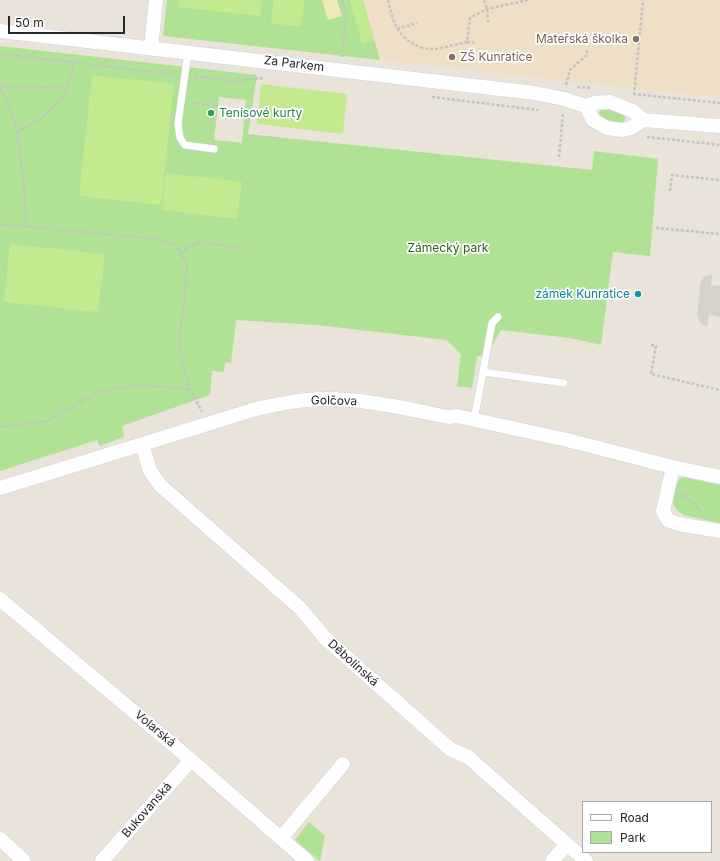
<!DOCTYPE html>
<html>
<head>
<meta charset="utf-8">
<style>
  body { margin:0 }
  #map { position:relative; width:720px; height:861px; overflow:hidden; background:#eae3d9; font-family:Inter,sans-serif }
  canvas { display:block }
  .legend { position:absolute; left:582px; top:801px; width:130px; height:52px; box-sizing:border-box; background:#fff; border:1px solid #a9a9a9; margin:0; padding:5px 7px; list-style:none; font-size:12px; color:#272727 }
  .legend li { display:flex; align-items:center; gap:8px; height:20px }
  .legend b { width:20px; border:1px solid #a9a9a9 }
  .scale { position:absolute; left:8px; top:16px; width:117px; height:18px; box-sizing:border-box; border:2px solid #272727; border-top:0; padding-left:5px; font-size:12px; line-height:14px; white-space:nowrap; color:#272727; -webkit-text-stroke:3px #fff; paint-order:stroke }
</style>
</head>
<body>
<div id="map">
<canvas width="720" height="861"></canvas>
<ul class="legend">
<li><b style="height:5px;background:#fff"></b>Road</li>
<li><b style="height:11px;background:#afe294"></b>Park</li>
</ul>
<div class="scale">50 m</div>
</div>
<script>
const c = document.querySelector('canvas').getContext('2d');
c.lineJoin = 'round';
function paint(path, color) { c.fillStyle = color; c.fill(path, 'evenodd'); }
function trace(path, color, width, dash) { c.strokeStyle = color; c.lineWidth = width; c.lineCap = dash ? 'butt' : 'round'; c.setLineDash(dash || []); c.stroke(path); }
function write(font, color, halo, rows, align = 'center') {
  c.font = font + ' Inter,sans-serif'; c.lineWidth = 3.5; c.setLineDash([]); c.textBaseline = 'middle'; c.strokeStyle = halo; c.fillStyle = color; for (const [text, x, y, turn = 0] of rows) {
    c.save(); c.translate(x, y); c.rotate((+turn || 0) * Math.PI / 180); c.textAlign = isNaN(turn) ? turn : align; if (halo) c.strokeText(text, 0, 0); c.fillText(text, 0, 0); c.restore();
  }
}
const education = new Path2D(`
  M167,0H720V98L163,36Z`);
const green = new Path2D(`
  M167,0H363L380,60L163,36Z
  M0,46L257,75L248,134L592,170L594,151L658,159L650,256L613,252L601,345L570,338L501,330L486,356H477L472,388L457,386L461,354L446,340L317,325L236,320L231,363L225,362L224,372L212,371L210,395L122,426L124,437L100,446L97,440L0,471ZM219,97L246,100L242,143L214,140Z
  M604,107L625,114V121C617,126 604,122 599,114L600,110Z
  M682,477L720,485V523L683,515C679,512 675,509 674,505C672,497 675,482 682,477Z
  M309,822L325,836L320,861L295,840Z`);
const sand = new Path2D(`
  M322,0H337L342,16L328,20Z`);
const pitch = new Path2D(`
  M179,0H262L260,16L179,7Z
  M274,0H305L301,27L271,23Z
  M350,0H363L374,40L362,44Z
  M92,75L174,84L161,205L79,196Z
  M261,84L347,94L343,134L257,124Z
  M166,173L242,182L237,219L162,210Z
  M10,244L105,254L98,312L4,302Z`);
const plaza = new Path2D(`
  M712,274L711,285L720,286V317L709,315L707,327L700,323L697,315L700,285L703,277Z`);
const path = new Path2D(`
  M342,0L346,15L342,57
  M388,0C391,10 392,21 398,29C405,41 420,50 434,49C445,48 456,44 467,42L470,18L487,9L528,0
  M484,0L487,9L488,22
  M397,29L417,23
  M467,42L477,43
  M0,54L174,74
  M195,76L233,81L264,78
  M566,85L570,70L587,55V50
  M0,86L67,88
  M577,87L590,88
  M0,89C21,111 24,196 27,227
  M633,94L720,103
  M634,95L643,0
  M432,97L538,110
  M192,103L218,106
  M17,132C35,123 60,106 67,87C70,80 72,71 73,63
  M647,137L720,145
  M559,157L563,114
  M670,191L672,175L720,180
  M0,224L157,239L175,245L187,264L186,286L179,342L183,367L190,389L202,412
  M656,228L720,234
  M180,253L197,242L243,248
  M651,345L656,346L651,374L720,390
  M0,427L47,421L98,392L131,386H156L190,389
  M681,493L695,505L702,513`);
const service = new Path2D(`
  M188,52L178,124L180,138L185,145L214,149
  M483,372L492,323L498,317
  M474,420L483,372L564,383`);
const minor = new Path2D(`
  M0,31L535,93L564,99L586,106L593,120L607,128L622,130L631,128L643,120
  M151,48L156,0
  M586,106L594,103L610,102L633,111L643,120L720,126
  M142,444L150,471L161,486L300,608L326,639L450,749L468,757L586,861
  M673,467L663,511L668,520L678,524L720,531
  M0,488L256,409C279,404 302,399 326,399C367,399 408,409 448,417L457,416L567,440L673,467L720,477
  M0,599L191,760L307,861
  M281,838L343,764
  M0,839L24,861
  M102,861L191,760
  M552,861L567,844`);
const markers = [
  [636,39,4,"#8d6e63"],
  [452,57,4,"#8d6e63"],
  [211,113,4,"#2e9e5b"],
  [638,294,4,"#0f9aa8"]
];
const educationNames = [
  ["Mateřská školka",628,39],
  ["ZŠ Kunratice",460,57,"left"]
];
const streetNames = [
  ["Za Parkem",294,64,7],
  ["Golčova",334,401,1],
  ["Děbolínská",353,663,42],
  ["Volarská",155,729,40],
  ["Bukovanská",147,810,-49]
];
const leisureNames = [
  ["Tenisové kurty",219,113]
];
const parkNames = [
  ["Zámecký park",448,248]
];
const cultureNames = [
  ["zámek Kunratice",630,294]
];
paint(education, '#ede0c7');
paint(green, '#afe294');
paint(sand, '#f1e8ba');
paint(pitch, '#c4ea8f');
paint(plaza, '#d6d2cb');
trace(service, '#ced2e1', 8);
trace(minor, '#ced2e1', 15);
trace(path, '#c3c3c3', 2.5, [3, 2]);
trace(service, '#fff', 7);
trace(minor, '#fff', 14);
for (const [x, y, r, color] of markers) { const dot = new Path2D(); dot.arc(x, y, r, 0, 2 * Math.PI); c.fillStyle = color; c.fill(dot); trace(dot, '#fff', 1.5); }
write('12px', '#785e54', '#fff', educationNames, 'right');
write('12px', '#272727', '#fff', streetNames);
write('12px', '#27864d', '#fff', leisureNames, 'left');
write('12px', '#296319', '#fff', parkNames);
write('12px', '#0d838f', '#fff', cultureNames, 'right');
</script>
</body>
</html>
